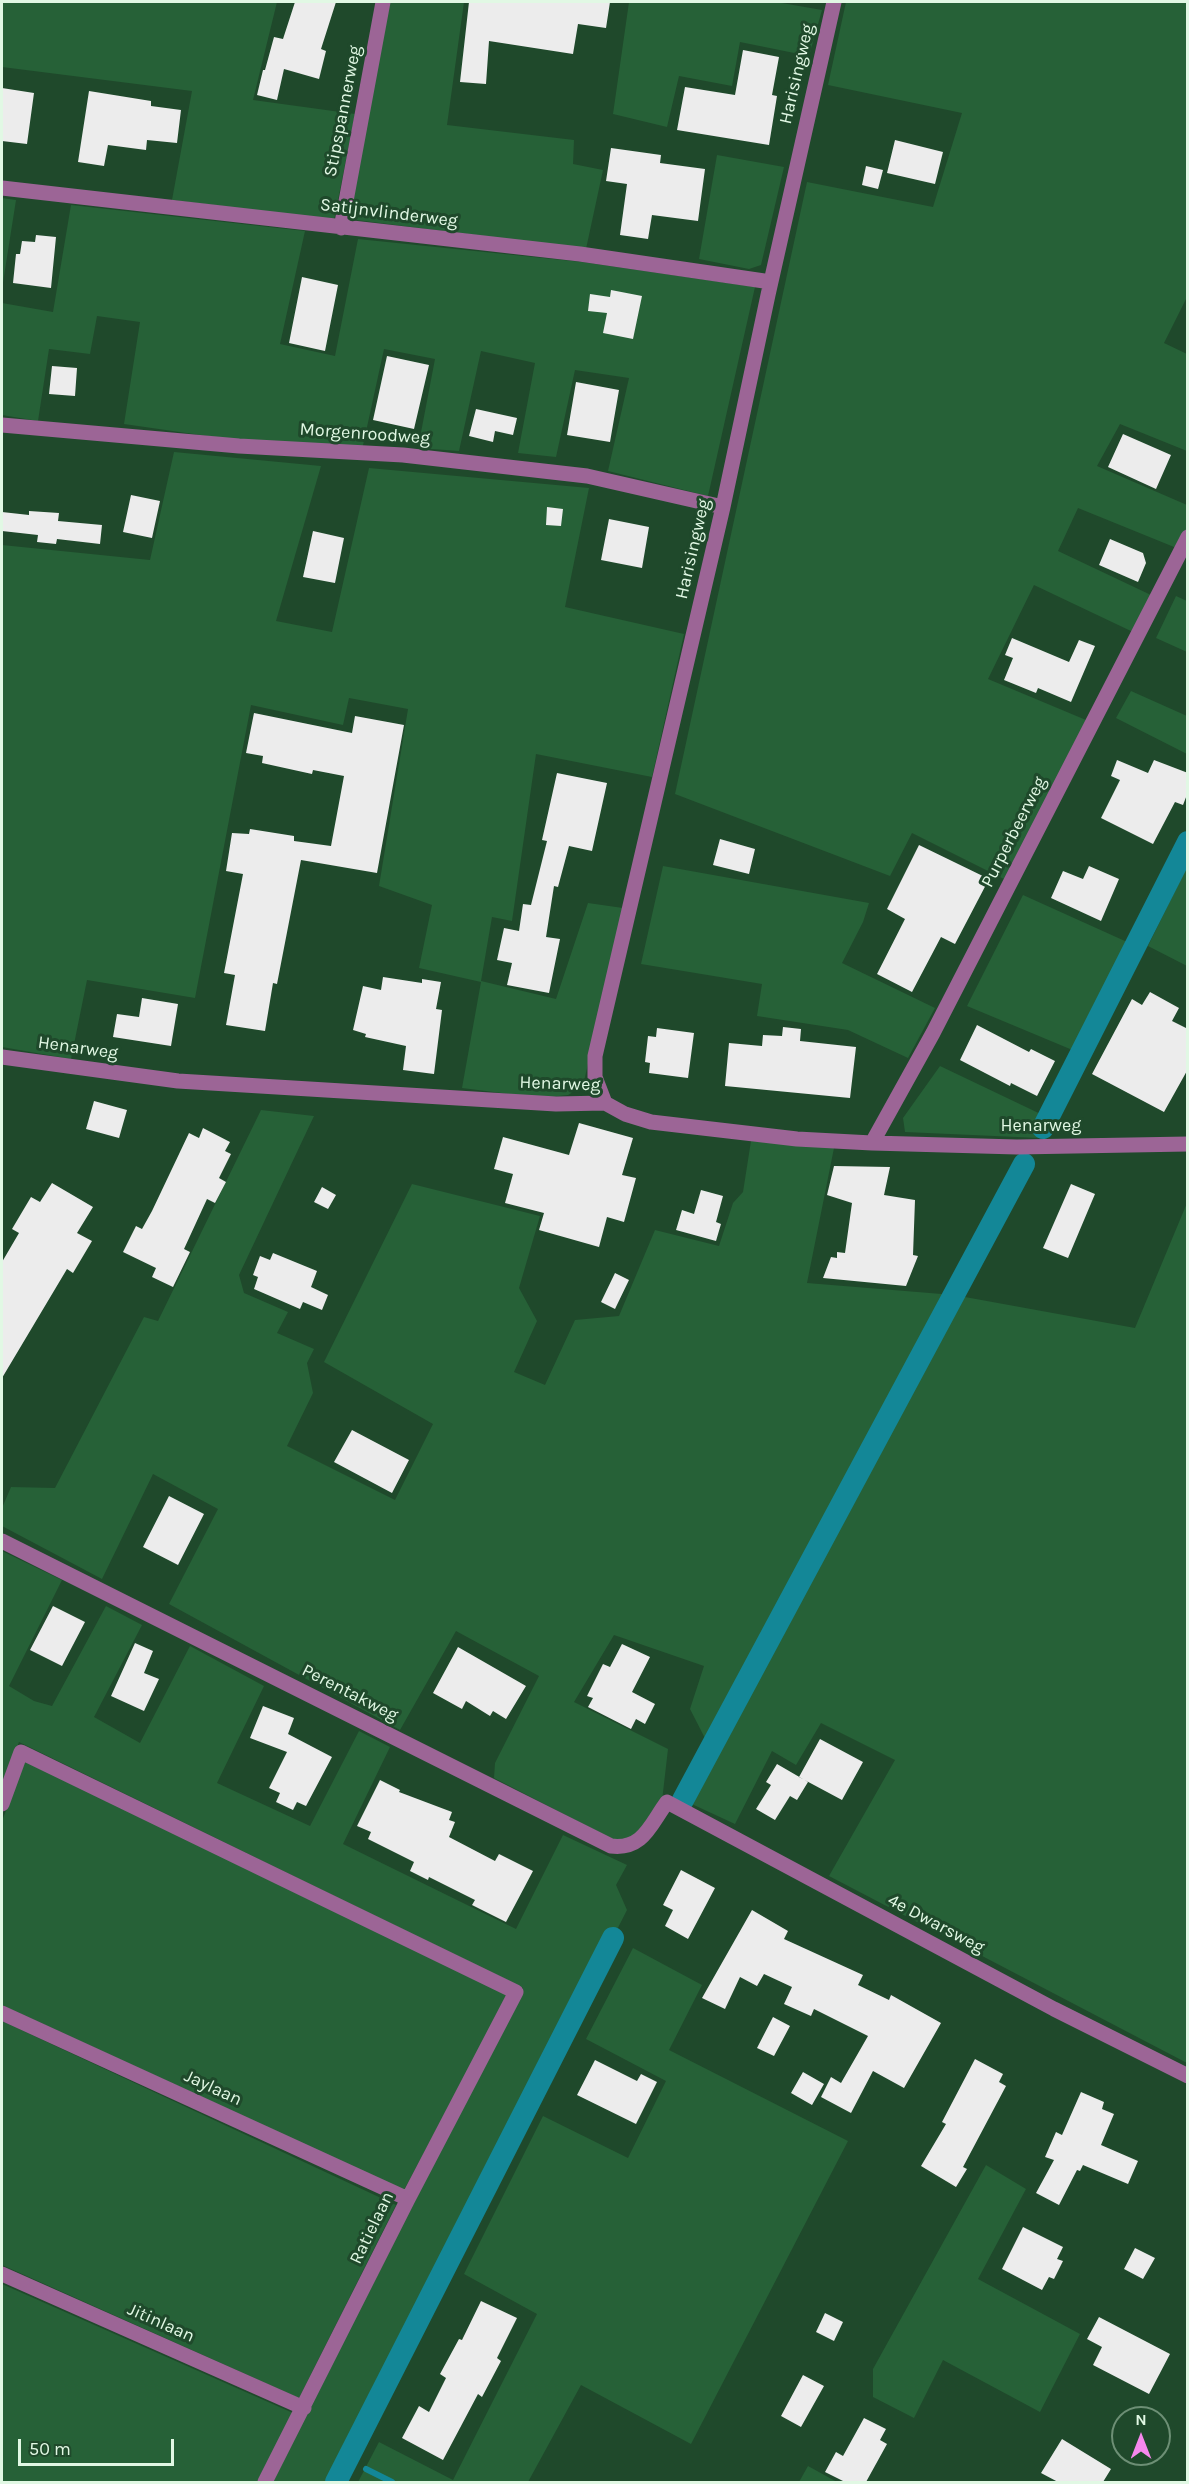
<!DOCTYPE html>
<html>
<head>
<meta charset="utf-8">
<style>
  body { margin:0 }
  #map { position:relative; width:1189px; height:2484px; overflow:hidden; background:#1f492b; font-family:Karla,sans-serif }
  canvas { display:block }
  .frame { position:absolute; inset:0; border:3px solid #e1f8e4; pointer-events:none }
  .north { position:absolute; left:1111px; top:2406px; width:60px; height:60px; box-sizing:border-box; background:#1f492b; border:2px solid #6d8f75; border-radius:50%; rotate:0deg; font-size:16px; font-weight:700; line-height:24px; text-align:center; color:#e1f8e4 }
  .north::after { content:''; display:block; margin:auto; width:21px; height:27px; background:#f688ed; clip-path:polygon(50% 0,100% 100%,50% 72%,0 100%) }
  .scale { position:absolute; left:18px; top:2439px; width:156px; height:27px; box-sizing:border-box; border:3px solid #e1f8e4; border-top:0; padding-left:8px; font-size:18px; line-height:21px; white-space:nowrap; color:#e1f8e4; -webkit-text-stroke:4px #1f492b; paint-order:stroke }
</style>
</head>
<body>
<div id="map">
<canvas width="1189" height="2484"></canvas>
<div class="frame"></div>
<div class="north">N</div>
<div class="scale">50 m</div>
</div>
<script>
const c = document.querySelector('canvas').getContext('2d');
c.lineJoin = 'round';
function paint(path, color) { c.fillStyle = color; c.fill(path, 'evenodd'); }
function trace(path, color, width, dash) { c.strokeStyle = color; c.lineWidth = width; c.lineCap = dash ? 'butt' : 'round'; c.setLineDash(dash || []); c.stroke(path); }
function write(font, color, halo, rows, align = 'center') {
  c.font = font + ' Karla,sans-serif'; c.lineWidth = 6; c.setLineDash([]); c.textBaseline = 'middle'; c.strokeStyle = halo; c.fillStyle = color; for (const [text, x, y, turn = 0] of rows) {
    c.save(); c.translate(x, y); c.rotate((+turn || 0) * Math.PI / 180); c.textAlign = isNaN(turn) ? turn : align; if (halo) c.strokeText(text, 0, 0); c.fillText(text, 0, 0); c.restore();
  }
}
const green = new Path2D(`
  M2,2H277L253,100L355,114L334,220L172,200L192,91L2,67Z
  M390,2H464L447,125L574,140L573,164L603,170L586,249L348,219Z
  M629,2H776L822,10L809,56L740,42L732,86L679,76L667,127L613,114Z
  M846,2H1187V297L1164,343L1187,354V451L1120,424L1097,466L1187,505V532L1179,549L1078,508L1058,551L1151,595L1133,632L1034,585L988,679L1086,720L1006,880L912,833L890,876L675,794L807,182L933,207L962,113L828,85Z
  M717,155L784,167L761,265L749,269L699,259Z
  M2,198L16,200L2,289Z
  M71,205L305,231L280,344L335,356L358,239L582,262L755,287L708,496L608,471L629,378L575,370L556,457L518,453L535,363L481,351L459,451L418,448L435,359L384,349L362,450L235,440L124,424L140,322L97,316L90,354L49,349L38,421L2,415V303L53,312Z
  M174,452L321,466L276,621L332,632L369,468L589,488L565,607L684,634L652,777L536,754L512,921L492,917L481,981L556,999L588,903L623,908L583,1086L568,1095L541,1098L462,1088L481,982L419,968L432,905L379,886L408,709L349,698L343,725L251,705L195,998L87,980L71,1059L2,1047V545L150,560Z
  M1176,596L1187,601V652L1156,638Z
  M1131,691L1187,716V754L1116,718Z
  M663,866L869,903L863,922L842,963L935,1008L908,1058L848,1030L757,1016L762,984L641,964Z
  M1187,866V966L1148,946Z
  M1023,895L1136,946L1082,1054L967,1006Z
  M940,1066L1049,1118L1039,1138L905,1132L903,1118Z
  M261,1110L314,1116L239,1275L244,1293L288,1312L277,1333L314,1349L307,1363L313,1393L287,1446L395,1500L433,1424L324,1362L412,1184L540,1216L519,1288L537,1321L514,1372L545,1385L575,1320L619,1316L655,1230L719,1246L733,1203L743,1192L751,1141L834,1148L807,1283L954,1295L1135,1328L1187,1203V2063L829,1876L895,1760L821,1723L796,1765L772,1751L735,1824L683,1800L710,1748L690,1709L704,1666L614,1635L574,1702L668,1749L662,1801L641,1833L618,1842L494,1778L495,1763L539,1676L456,1631L400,1730L169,1604L218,1509L153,1474L102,1579L2,1526V1508L11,1487L55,1488L144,1317L158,1321Z
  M2,1551L62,1580L9,1686L34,1701L52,1706L106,1606L142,1625L94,1717L140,1743L190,1646L264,1686L217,1783L310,1826L359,1731L390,1747L343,1844L516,1929L563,1835L627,1865L616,1885L627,1910L336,2482H272L523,1988L19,1742L2,1788Z
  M25,1761L508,1995L404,2190L2,2005V1821Z
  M633,1948L702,1985L669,2050L848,2141L691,2444L581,2385L528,2482H358L379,2442L453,2480L537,2314L464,2274L543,2116L628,2158L666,2081L586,2039Z
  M2,2021L396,2205L299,2398L2,2265Z
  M986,2165L1026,2189L978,2279L1080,2334L1040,2412L943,2360L914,2418L873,2397V2369Z
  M2,2284L293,2413L257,2482H2Z
  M808,2466L837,2482H799Z`);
const stream = new Path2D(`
  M366,2469L392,2482`);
const canal = new Path2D(`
  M1043,1128L1188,842
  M683,1800L1024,1164
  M336,2482L613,1938`);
const building = new Path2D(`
  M295,2H336L321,49L326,51L319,79L284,69L277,100L257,95L263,70H265L274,37L283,39Z
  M469,2H610L606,28L578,24L573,54L489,41L486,84L460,82Z
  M743,50L779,57L772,95L777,96L769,145L677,130L685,87L735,95Z
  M2,88L34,93L27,144L2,141Z
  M89,91L151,101V106L181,110L177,143L147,140L146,150L108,145L104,166L78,162Z
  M895,140L943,152L935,184L887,173Z
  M611,148L661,155L660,163L705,169L698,221L652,215L648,239L620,235L627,184L606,181Z
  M866,166L883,170L878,189L862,185Z
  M36,235L56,237L51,288L13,283L16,254H20L22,241L35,242Z
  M302,277L338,285L325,351L289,343Z
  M611,290L642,296L633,339L603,333L607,313L588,311L590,294L610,297Z
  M387,356L429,365L414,429L373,420Z
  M52,366L77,368L75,396L49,394Z
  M576,382L619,390L610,442L567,435Z
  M476,409L517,418L513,435L495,431L493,442L469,436Z
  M1123,434L1171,455L1156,489L1108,467Z
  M131,495L160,501L152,538L123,532Z
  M547,507L563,509L561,526L546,525Z
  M29,511L59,513L58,521L102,525L100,544L57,539L56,544L37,542L38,535L2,531V512L29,515Z
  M609,519L649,527L642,568L601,560Z
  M313,531L344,538L335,583L303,577Z
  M1110,539L1143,553L1146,563L1138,582L1099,565Z
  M1012,638L1069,662L1079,640L1095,646L1071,702L1038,688L1036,693L1004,680L1013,658L1005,655Z
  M254,713L352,733L355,716L404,725L377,873L301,860L277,984L273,983L265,1031L226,1025L235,975L224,973L243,874L226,871L232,833L249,834L250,829L294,836V841L331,846L344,776L313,770L312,774L262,763L263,756L246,753Z
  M1117,760L1148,773L1154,760L1188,773V792L1183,805L1175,802L1153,844L1101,818L1120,780L1111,776Z
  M557,773L607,783L592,851L569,846L558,887L554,886L546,937L560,939L549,993L507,985L512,963L497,960L504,928L519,931L523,904L531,905L547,841L542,840Z
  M720,839L755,849L749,874L713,865Z
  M919,845L989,879L955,944L941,937L912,992L877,974L905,919L887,909Z
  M1089,866L1119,879L1101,921L1051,898L1063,871L1083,879Z
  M383,977L422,983V979L441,982L436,1009L442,1010L434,1074L403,1070L406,1046L365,1037L366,1034L353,1030L363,986L381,990Z
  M1150,992L1179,1008L1172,1021L1188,1029V1069L1164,1112L1092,1074L1132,999L1142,1005Z
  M142,998L178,1004L171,1046L113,1037L117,1014L139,1017Z
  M977,1025L1029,1052L1031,1049L1055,1061L1037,1096L1011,1083L1010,1086L960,1060Z
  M783,1027L801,1029L800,1041L856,1047L850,1098L725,1086L729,1043L762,1046L763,1035L782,1036Z
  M657,1028L694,1033L688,1078L649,1073L650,1063L645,1062L648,1036L656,1037Z
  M94,1101L127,1110L119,1138L86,1129Z
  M579,1123L633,1138L622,1175L636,1178L624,1222L607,1217L599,1247L539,1230L544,1213L505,1203L513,1174L494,1169L503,1137L569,1155Z
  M203,1128L230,1142L225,1151L231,1154L219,1178L226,1182L215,1203L207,1199L184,1249L190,1252L173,1287L152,1277L156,1268L123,1252L136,1226L142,1229L152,1211L189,1133L199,1138Z
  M834,1166L890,1167L884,1195L915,1200L913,1255L918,1256L906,1286L823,1278L831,1257L837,1258V1252L845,1253L852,1203L827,1195Z
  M52,1183L93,1207L77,1233L92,1241L73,1273L67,1269L2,1378V1262L19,1233L12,1229L31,1197L40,1202Z
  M1071,1184L1095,1194L1068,1258L1043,1248Z
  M322,1187L336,1195L328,1209L314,1202Z
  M701,1190L723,1196L716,1222L721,1224L716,1241L676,1230L682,1210L694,1214Z
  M273,1253L317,1271L311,1287L328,1295L322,1310L303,1302L300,1309L254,1289L258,1277L253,1275L260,1256L270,1260Z
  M615,1273L629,1280L615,1309L601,1302Z
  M352,1430L409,1460L392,1493L334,1462Z
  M169,1496L204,1514L178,1565L143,1547Z
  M53,1606L85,1622L62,1666L30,1650Z
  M135,1643L153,1651L144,1673L159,1679L144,1711L111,1696Z
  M622,1644L650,1657L632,1692L655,1704L645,1724L636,1719L631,1729L588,1707L593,1698L587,1696L603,1664L610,1667Z
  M458,1647L526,1686L506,1719L493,1711L490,1716L466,1701L462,1709L433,1693Z
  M263,1706L294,1718L288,1734L332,1757L306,1806L297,1802L293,1810L276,1802L280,1793L269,1788L287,1752L250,1738Z
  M820,1739L863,1762L842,1800L799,1777Z
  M777,1764L808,1782L797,1800L790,1796L775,1820L756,1809L771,1785L766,1782Z
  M380,1780L400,1790L399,1792L452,1812L449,1820L455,1822L449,1837L495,1861L499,1854L533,1871L506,1922L472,1905L475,1900L429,1877L428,1880L410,1871L414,1862L368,1839L371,1832L357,1826Z
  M681,1870L715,1888L688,1939L665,1926L673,1910L663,1905Z
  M752,1910L788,1931L784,1939L863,1975L858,1985L889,2000L891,1995L941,2023L904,2088L873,2071L851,2113L821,2097L831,2077L841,2083L868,2036L814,2009L811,2016L784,2004L792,1987L764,1974L757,1986L740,1977L725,2009L702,1998Z
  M773,2017L790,2026L774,2056L757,2048Z
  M975,2059L1003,2074L999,2082L1006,2086L963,2167L967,2169L956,2187L921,2166L946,2124L942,2122Z
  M595,2060L637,2081L641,2074L657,2082L636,2124L577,2095Z
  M803,2072L824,2084L812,2105L791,2093Z
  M1081,2092L1104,2102L1102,2109L1114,2114L1101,2145L1138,2161L1128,2184L1083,2165L1080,2171L1077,2170L1059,2205L1036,2193L1054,2160L1045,2157L1056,2132L1062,2135Z
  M1023,2227L1063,2247L1057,2259L1063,2261L1054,2279L1049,2277L1042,2290L1002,2269Z
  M1135,2248L1155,2258L1143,2279L1124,2269Z
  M481,2301L517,2318L497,2358L501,2361L482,2397L478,2394L443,2460L402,2438L419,2406L429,2412L446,2378L440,2374L459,2339L462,2340Z
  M825,2313L843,2322L834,2341L816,2332Z
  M1099,2317L1170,2354L1149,2394L1093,2365L1102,2347L1087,2339Z
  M803,2375L824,2386L801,2427L781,2416Z
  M864,2418L886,2429L880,2440L887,2444L866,2482H845L825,2472L836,2452L843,2456Z
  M1062,2439L1111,2469L1103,2482H1058L1041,2473Z`);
const minor = new Path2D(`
  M2,188L580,254L771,282
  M341,228L383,2
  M2,425L239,446L403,455L587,476L723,507
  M2,1057L178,1081L556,1104L605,1103L625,1114L651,1122L797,1139L872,1143L1017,1147L1188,1144
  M605,1103L595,1077V1056L723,507L768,295L834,2
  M872,1143L933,1033L1188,537
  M2,1541L611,1846C643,1850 650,1825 667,1802L1054,2009L1188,2076
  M2,1804L21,1752L516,1992L408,2199L265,2482
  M2,2013L408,2199
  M2,2274L304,2408`);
const streetNames = [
  ["Harisingweg",797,74,-77],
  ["Stipspannerweg",343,111,-79],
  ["Satijnvlinderweg",389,213,7],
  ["Morgenroodweg",365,434,4],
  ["Harisingweg",693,549,-77],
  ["Purperbeerweg",1014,832,-63],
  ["Henarweg",78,1048,8],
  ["Henarweg",560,1084,2],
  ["Henarweg",1041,1126],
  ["Perentakweg",350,1693,27],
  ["4e Dwarsweg",936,1924,28],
  ["Jaylaan",213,2088,25],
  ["Ratielaan",372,2228,-64],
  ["Jitinlaan",161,2323,24]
];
paint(green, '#266137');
trace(stream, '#138797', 6);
trace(canal, '#138797', 22);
paint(building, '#ececec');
trace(minor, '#9c6596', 15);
write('18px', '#e1f8e4', '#1f492b', streetNames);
</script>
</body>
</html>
